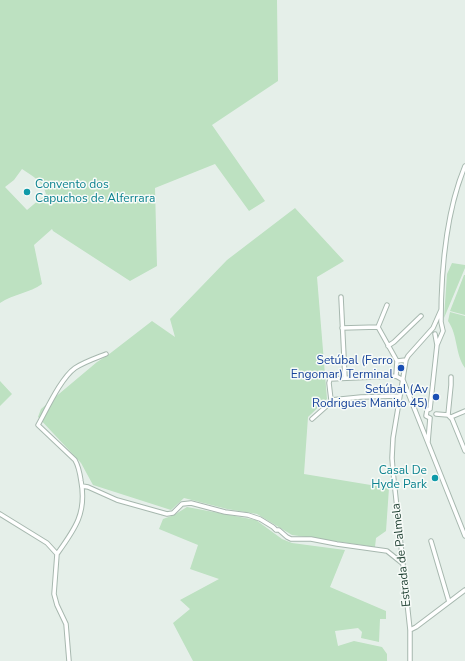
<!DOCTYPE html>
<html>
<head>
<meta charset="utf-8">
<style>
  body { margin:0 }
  canvas { display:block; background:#e5efe9 }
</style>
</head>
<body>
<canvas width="465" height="661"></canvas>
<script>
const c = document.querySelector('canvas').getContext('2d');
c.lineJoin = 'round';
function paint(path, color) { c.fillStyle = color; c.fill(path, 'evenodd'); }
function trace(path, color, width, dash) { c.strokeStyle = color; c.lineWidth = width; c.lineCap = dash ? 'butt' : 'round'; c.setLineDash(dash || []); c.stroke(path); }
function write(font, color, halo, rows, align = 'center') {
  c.font = font + ' "Nunito Sans",sans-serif'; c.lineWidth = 3; c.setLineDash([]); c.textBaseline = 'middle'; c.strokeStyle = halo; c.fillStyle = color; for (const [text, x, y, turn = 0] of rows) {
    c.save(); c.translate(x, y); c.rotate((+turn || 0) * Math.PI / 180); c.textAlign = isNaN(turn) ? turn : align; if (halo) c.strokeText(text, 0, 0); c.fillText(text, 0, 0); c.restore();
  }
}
const green = new Path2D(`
  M0,0H277L278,81L212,125L265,201L249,211L215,164L155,188L157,266L130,281L53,231L52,229L34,245L42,284C30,293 13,294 0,303ZM22,169C32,176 43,181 46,194L27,210L5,187L14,180Z
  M295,208L344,261L317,277L327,399L308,417L304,474L389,488L386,531L376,538L375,547L292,535L257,514L227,509L184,498L171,510L93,485L81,463L38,417L41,409L97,362L108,355L152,321L175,337L170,319L227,260Z
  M452,263L465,265V268L444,318L447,274Z
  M464,275H465V315L450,311Z
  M450,312L465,316V368C455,354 458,335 448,321Z
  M0,381L12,394L0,406Z
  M187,507L256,520L282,539L292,543L345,550L330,587L386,611V619H380L379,642L361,638L362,632L358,628L335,631L338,646L354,641L382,647L387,654V661H193L173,623L190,609L180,600L219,579L190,569L198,545L159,529L163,519L174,515Z`);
const minor = new Path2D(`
  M341,297L345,378
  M387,305L378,327L397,361
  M342,328L378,327
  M437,345L443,331L441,322C441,271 445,214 465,166
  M388,346L394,342L421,316
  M403,380L465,536
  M403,380L396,376L397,361L406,360
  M331,400L361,397L400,396
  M430,409L437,345L435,334
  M436,414L448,415L452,419L465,451
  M448,415L451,385V377
  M451,417L465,411
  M430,418L426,416L427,410L430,409
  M312,419L330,403L331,400L329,383L330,379L396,376
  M428,442L430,418
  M82,486L88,487L117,500L167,514L173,513L182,504L191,503L225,512L248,515L260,519L273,527L276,530H279L287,537L291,539H311L337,544L387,551L402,563
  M0,514L47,543L57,554
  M431,541L449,602
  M57,554C75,529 87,513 81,481C80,474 79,467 75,460L38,425C47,409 61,378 75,368C84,362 96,358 106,354
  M57,554L54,594L57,605L66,624L69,661
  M410,630L416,627L465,590
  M410,661V630L393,471L392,458L393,438L406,360L408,356L433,328L441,310`);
const markers = [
  [27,192,4,"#0f9aa8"],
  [401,368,4,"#1a4fb4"],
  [436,397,4,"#1a4fb4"],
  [435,478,4,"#0f9aa8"]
];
const cultureNames = [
  ["Convento dos",35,185],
  ["Capuchos de Alferrara",35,199],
  ["Casal De",427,471,"right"],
  ["Hyde Park",427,485,"right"]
];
const transitNames = [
  ["Setúbal (Ferro",393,361],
  ["Engomar) Terminal",393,375],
  ["Setúbal (Av",428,390],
  ["Rodrigues Manito 45)",428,404]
];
const streetNames = [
  ["Estrada de Palmela",402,555,-96]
];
paint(green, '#bde1c1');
trace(minor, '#a7b8af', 5.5);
trace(minor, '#fff', 3.5);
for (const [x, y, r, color] of markers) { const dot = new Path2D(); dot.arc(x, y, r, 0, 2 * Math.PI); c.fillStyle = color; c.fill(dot); trace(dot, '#f7fbf8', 1.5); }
write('12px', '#0d838f', '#f7fbf8', cultureNames, 'left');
write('12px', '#164399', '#f7fbf8', transitNames, 'right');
write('12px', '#224335', '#f7fbf8', streetNames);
</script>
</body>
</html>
